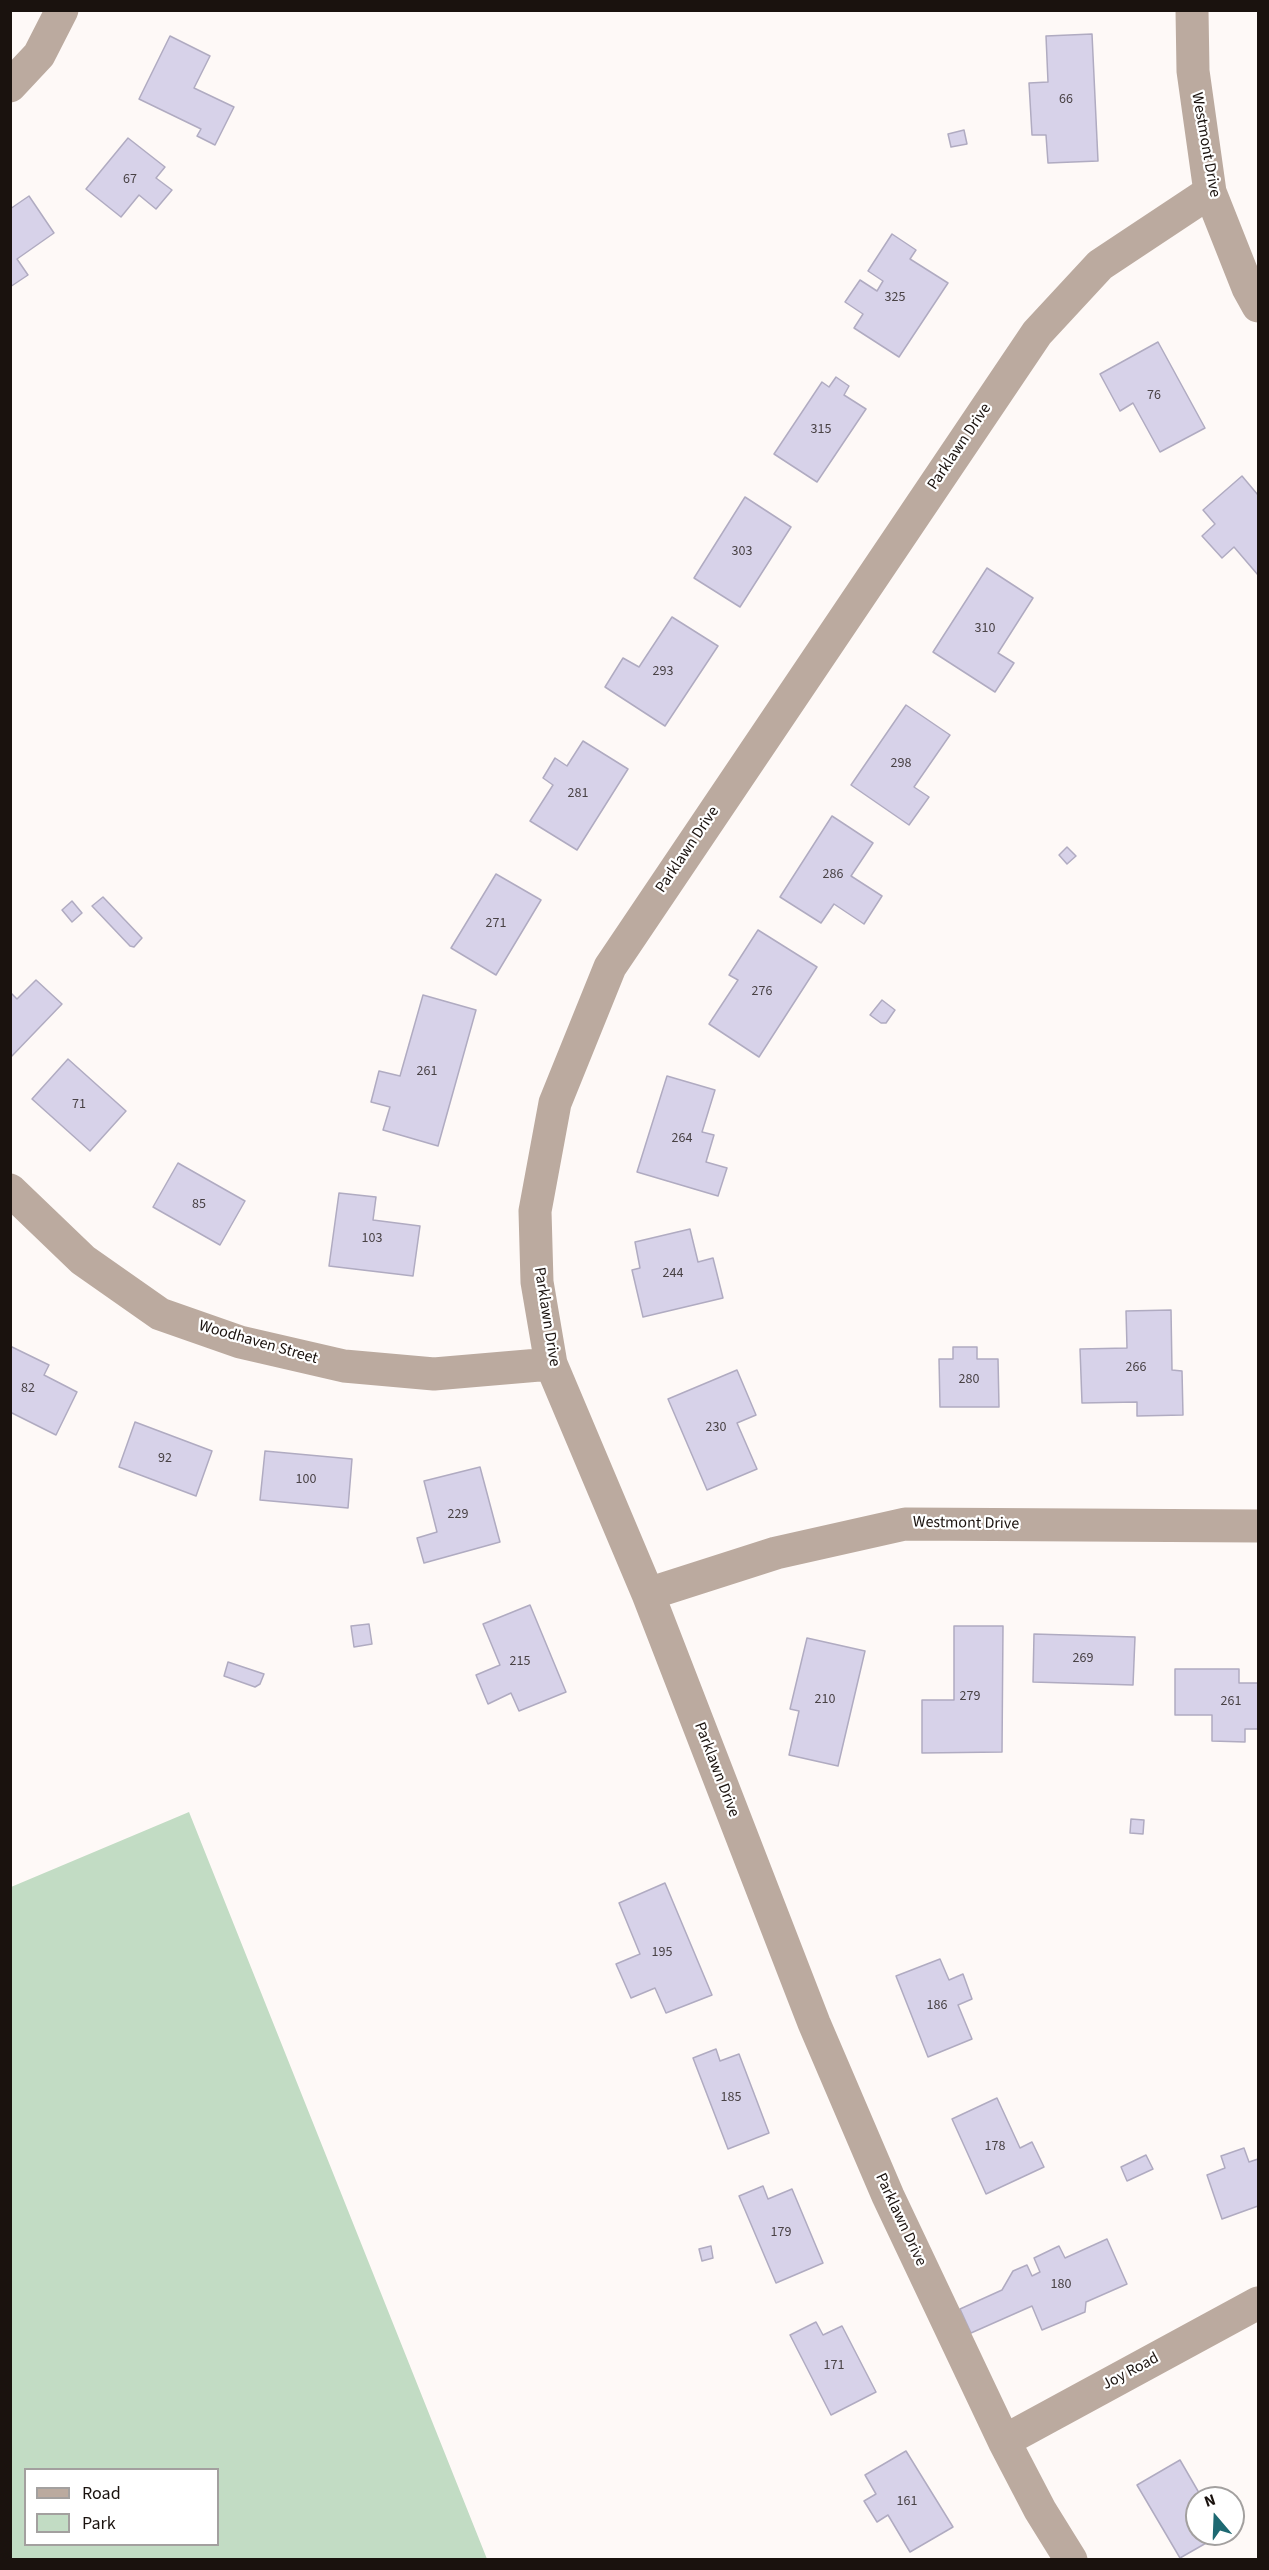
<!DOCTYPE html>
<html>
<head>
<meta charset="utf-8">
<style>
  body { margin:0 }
  #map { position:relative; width:1269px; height:2570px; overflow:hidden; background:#fef9f7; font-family:"Source Sans 3",sans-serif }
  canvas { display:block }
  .frame { position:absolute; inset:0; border:12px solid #1a120e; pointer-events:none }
  .legend { position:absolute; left:24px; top:2468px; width:195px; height:78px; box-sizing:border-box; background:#fff; border:2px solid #a3a09f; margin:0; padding:8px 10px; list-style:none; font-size:18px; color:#1a120e }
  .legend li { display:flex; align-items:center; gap:12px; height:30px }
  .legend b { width:30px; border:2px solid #a3a09f }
  .north { position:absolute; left:1185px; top:2486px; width:60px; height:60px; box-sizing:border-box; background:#fff; border:2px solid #a3a09f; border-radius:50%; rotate:341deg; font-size:16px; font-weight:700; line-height:24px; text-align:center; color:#1a120e }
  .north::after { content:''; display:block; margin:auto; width:21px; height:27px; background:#1e6972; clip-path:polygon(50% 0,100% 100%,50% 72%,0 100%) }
</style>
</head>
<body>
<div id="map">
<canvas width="1269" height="2570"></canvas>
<div class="frame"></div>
<ul class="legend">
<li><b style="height:8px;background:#bbaa9f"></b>Road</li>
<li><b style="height:16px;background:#c2dcc4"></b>Park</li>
</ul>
<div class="north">N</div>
</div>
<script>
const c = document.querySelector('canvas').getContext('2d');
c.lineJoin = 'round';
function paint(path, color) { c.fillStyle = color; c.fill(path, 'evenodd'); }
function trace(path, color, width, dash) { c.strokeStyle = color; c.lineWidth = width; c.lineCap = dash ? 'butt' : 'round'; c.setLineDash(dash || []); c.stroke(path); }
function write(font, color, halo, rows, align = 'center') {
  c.font = font + ' "Source Sans 3",sans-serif'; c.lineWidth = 4.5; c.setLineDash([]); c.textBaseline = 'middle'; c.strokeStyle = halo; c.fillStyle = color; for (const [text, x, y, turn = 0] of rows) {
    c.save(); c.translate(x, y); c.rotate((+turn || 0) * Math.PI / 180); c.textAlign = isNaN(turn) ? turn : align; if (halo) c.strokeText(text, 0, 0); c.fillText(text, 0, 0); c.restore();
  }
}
const green = new Path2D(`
  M189,1812L487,2559H11V1887ZM26,2470H218V2544H26Z`);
const building = new Path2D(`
  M1092,34L1098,161L1048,163L1046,135H1032L1029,83L1048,82L1046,36Z
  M170,36L210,56L194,88L234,107L215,145L197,136L201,129L139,99Z
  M964,130L967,144L951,147L948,134Z
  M128,138L165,167L156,178L172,190L156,209L139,195L121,217L86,189Z
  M29,196L54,233L17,259L28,275L10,287V209Z
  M892,234L916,250L910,259L948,283L899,357L854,328L863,314L845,302L860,280L877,291L883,281L868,271Z
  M1158,342L1205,428L1160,452L1133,403L1120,411L1100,374Z
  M836,377L849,386L844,395L866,409L817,482L774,454L822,382L829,387Z
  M1242,476L1258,495V575L1234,547L1222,558L1202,536L1215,524L1203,510Z
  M745,497L791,527L740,607L694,578Z
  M987,568L1033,598L998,653L1014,663L995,692L933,652Z
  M672,617L718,646L665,726L605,687L623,658L639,667Z
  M906,705L950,735L914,787L929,797L909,825L851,785Z
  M583,741L628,769L577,850L530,821L553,785L543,778L555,758L567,766Z
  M832,816L873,843L851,876L882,896L864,924L834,904L821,923L780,897Z
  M1067,847L1076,856L1067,864L1059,855Z
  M496,874L541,900L496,975L451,948Z
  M103,897L142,938L134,947L130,946L92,906Z
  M72,901L82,913L72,922L62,910Z
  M758,930L817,967L759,1057L709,1024L738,980L729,975Z
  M36,980L62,1004L10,1058V992L17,999Z
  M423,995L476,1010L438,1146L383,1130L390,1107L371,1102L379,1071L400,1076Z
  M882,1000L895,1010L886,1023H881L870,1015Z
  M68,1059L126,1111L90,1151L32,1099Z
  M667,1076L715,1090L702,1132L714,1135L706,1162L727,1168L718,1196L637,1172Z
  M178,1163L245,1201L220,1245L153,1207Z
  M339,1193L376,1197L373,1220L420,1226L413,1276L329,1266Z
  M690,1229L698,1262L713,1258L723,1298L643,1317L632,1270L640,1268L635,1242Z
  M1171,1310L1172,1370L1182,1371L1183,1415L1137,1416V1402L1082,1403L1080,1349L1127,1348L1126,1311Z
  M10,1346L49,1365L44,1375L77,1392L56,1435L10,1412Z
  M953,1347H977V1359H998L999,1407H940L939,1359H953Z
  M737,1370L756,1415L737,1423L757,1469L707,1490L668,1399Z
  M135,1422L212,1451L196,1496L119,1467Z
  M265,1451L352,1459L348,1508L260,1500Z
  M480,1467L500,1542L424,1563L417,1538L437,1532L424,1481Z
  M530,1605L566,1692L519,1711L511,1693L488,1704L476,1675L500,1665L483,1624Z
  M369,1624L372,1644L354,1647L351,1626Z
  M954,1626H1003L1002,1752L922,1753V1700H954Z
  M1034,1634L1135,1637L1133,1685L1033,1682Z
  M807,1638L865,1651L838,1766L789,1755L799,1711L790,1709Z
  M228,1662L264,1674L260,1684L255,1687L224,1676Z
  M1175,1669H1239V1683H1258V1729H1245V1742L1212,1741V1715H1175Z
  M1131,1819L1144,1820L1143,1834L1130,1833Z
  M665,1883L712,1995L666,2013L655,1988L631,1998L616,1964L640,1954L619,1903Z
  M940,1959L949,1980L963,1974L972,1999L958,2005L972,2039L928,2057L896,1976Z
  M716,2049L720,2061L739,2054L769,2133L728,2149L693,2058Z
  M997,2098L1020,2148L1032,2142L1044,2167L986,2194L952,2119Z
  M1244,2148L1249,2162L1258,2159V2206L1222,2219L1207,2175L1225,2168L1221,2156Z
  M1146,2155L1153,2169L1127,2181L1121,2167Z
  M763,2186L768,2199L792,2189L823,2263L776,2283L739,2196Z
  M1107,2239L1127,2284L1086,2302L1085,2312L1042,2330L1032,2306L971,2333L960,2309L1002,2290L1013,2271L1027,2265L1032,2276L1040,2272L1034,2258L1059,2246L1065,2258Z
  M711,2246L713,2258L702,2261L699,2249Z
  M816,2322L823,2335L842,2326L876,2392L831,2415L790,2335Z
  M906,2451L953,2527L910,2552L888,2515L877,2522L864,2501L876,2494L865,2475Z
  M1180,2460L1202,2498H1197V2534H1222L1180,2558L1137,2485Z
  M1233,2507L1242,2523L1233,2528Z`);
const minor = new Path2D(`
  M1192,10L1193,71L1210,192L1248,288L1258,306
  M10,86L39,55L62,10
  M10,1190L83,1260L160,1314L240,1342L344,1366L434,1374L551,1364
  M648,1594L776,1553L905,1524L1258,1526
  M1004,2441L1258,2303
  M1071,2560L1040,2510L1004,2441L888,2196L814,2023L648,1594L551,1364L537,1282L535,1211L555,1103L610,967L1037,333L1100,265L1210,192`);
const numberNames = [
  ["66",1066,100],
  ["67",130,180],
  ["325",895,298],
  ["76",1154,396],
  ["315",821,430],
  ["303",742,552],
  ["310",985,629],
  ["293",663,672],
  ["298",901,764],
  ["281",578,794],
  ["286",833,875],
  ["271",496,924],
  ["276",762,992],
  ["261",427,1072],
  ["71",79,1105],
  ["264",682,1139],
  ["85",199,1205],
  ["103",372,1239],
  ["244",673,1274],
  ["266",1136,1368],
  ["280",969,1380],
  ["82",28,1389],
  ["230",716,1428],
  ["92",165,1459],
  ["100",306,1480],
  ["229",458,1515],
  ["269",1083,1659],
  ["215",520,1662],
  ["279",970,1697],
  ["210",825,1700],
  ["261",1231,1702],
  ["195",662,1953],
  ["186",937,2006],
  ["185",731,2098],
  ["178",995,2147],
  ["179",781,2233],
  ["180",1061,2285],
  ["171",834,2366],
  ["161",907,2502]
];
const streetNames = [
  ["Westmont Drive",1205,145,80],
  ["Parklawn Drive",960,447,-56],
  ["Parklawn Drive",688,850,-56],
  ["Parklawn Drive",546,1317,81],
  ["Woodhaven Street",258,1343,16],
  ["Westmont Drive",966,1524,1],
  ["Parklawn Drive",716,1770,69],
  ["Parklawn Drive",900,2220,65],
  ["Joy Road",1131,2372,-28]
];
paint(green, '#c2dcc4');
paint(building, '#d7d2e9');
trace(building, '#b0abc1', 1.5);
trace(minor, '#bbaa9f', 33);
write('14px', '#494245', null, numberNames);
write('16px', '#1a120e', '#fff', streetNames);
</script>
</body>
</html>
